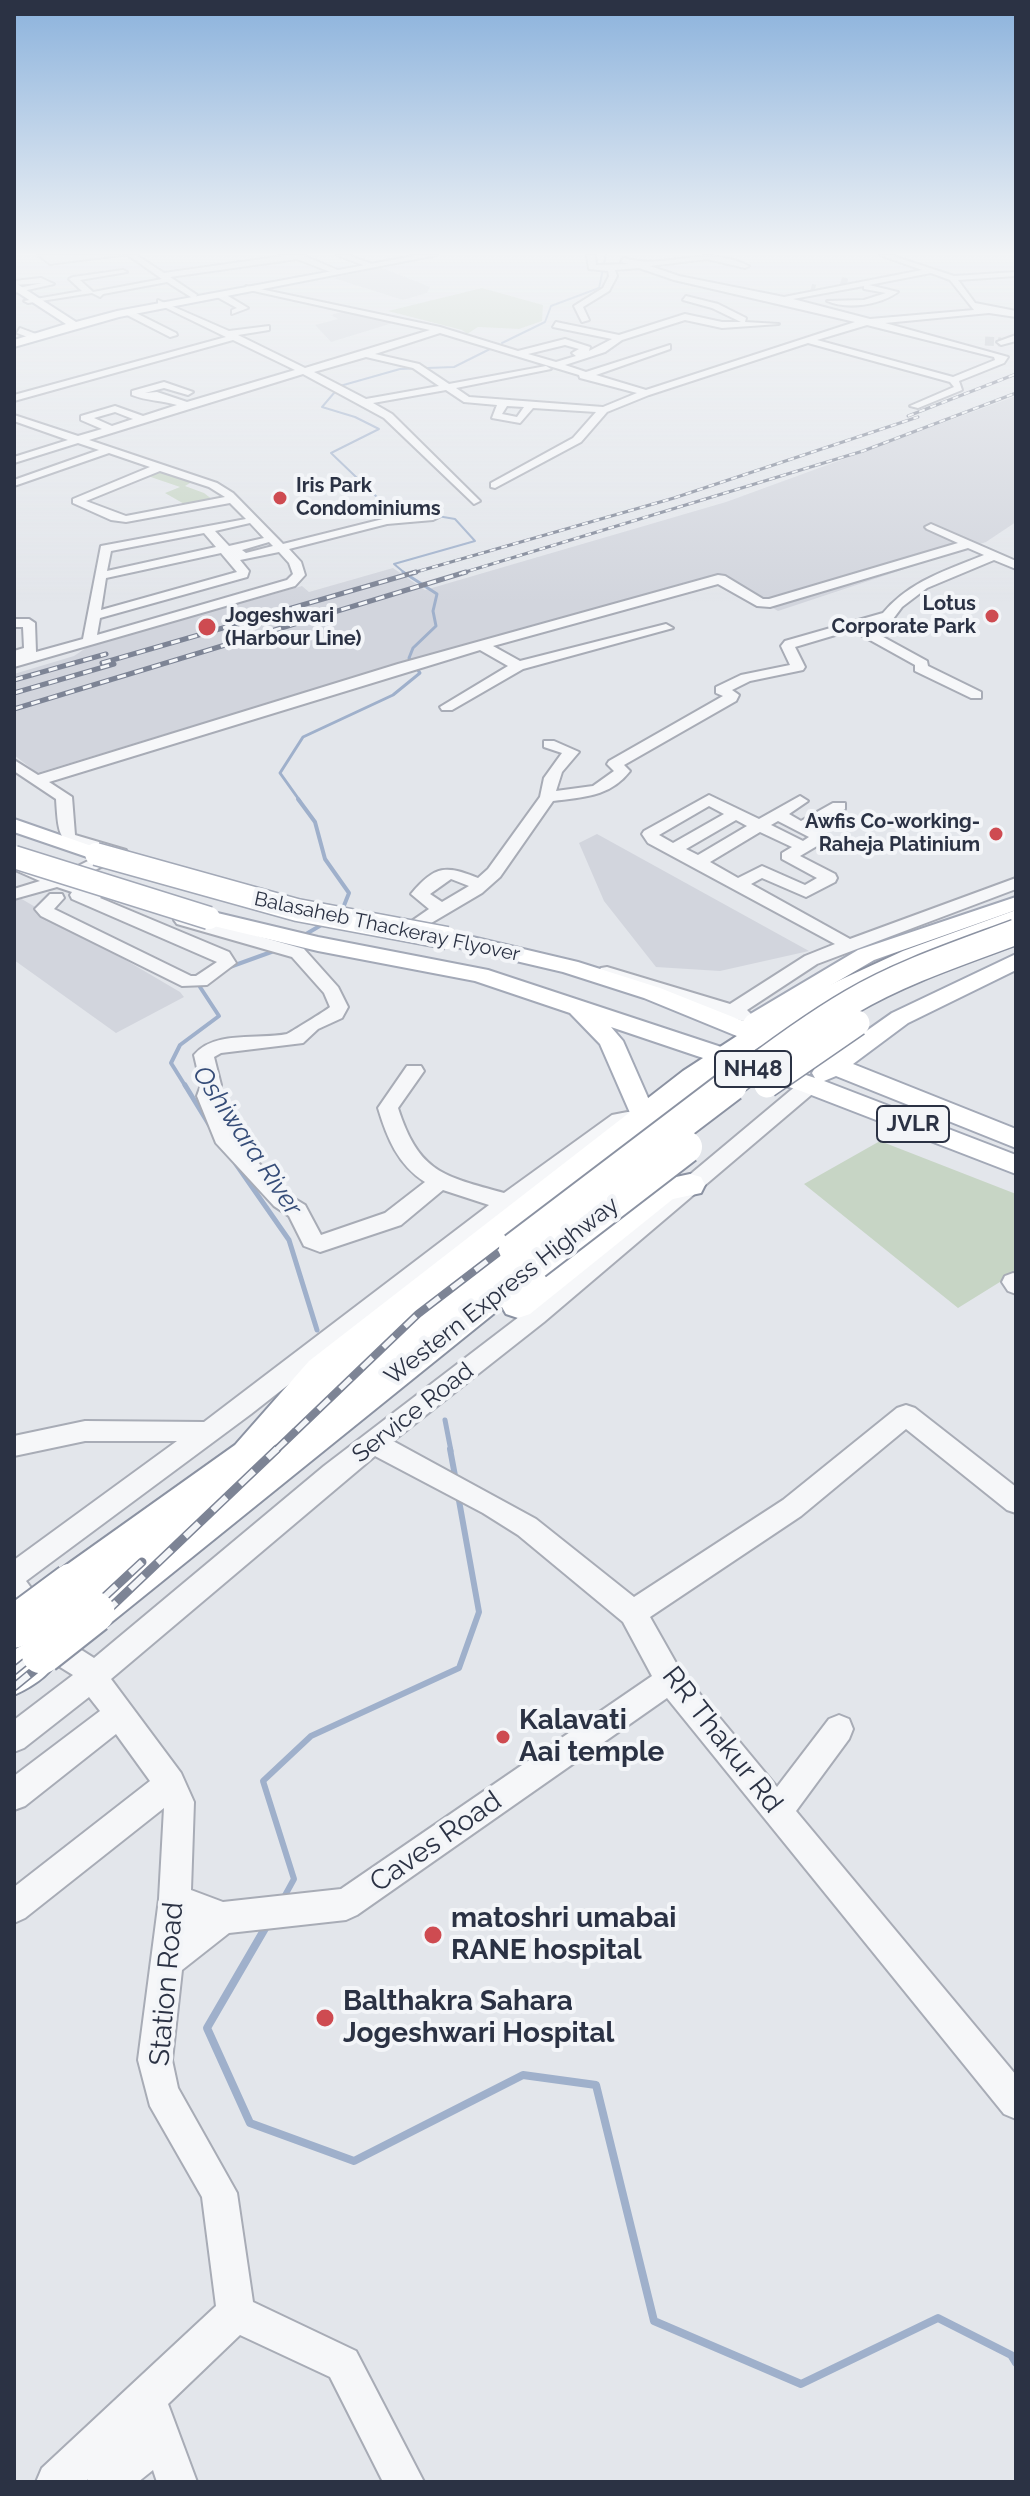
<!DOCTYPE html>
<html>
<head>
<meta charset="utf-8">
<style>
  body { margin:0 }
  #map { position:relative; width:1030px; height:2496px; overflow:hidden; background:#e3e6eb; font-family:Raleway,sans-serif }
  canvas { display:block }
  .frame { position:absolute; inset:0; border:16px solid #2b3244; pointer-events:none }
</style>
</head>
<body>
<div id="map">
<canvas width="1030" height="2496"></canvas>
<div class="frame"></div>
</div>
<script>
const c = document.querySelector('canvas').getContext('2d');
c.lineJoin = 'round';
function paint(path, color) { c.fillStyle = color; c.fill(path, 'evenodd'); }
function trace(path, color, width, dash) { c.strokeStyle = color; c.lineWidth = width; c.lineCap = dash ? 'butt' : 'round'; c.setLineDash(dash || []); c.stroke(path); }
function write(font, color, halo, rows, align = 'center') {
  c.font = font + ' Raleway,sans-serif'; c.lineWidth = 8; c.setLineDash([]); c.textBaseline = 'middle'; c.strokeStyle = halo; c.fillStyle = color; for (const [text, x, y, turn = 0] of rows) {
    c.save(); c.translate(x, y); c.rotate((+turn || 0) * Math.PI / 180); c.textAlign = isNaN(turn) ? turn : align; if (halo) c.strokeText(text, 0, 0); c.fillText(text, 0, 0); c.restore();
  }
}
const built = new Path2D(`
  M380,267L430,287L427,293L403,300L333,278Z
  M344,311L393,323L331,342L315,325L338,319L331,315Z
  M1016,396V522L986,542L778,611L716,575L433,653L37,773L14,755V674L74,656L89,646L302,586L309,592L393,568L425,590L726,502Z
  M597,834L809,951L720,971L656,967L604,901L579,843Z
  M20,898L180,992L184,997L116,1033L14,960V900Z`);
const green = new Path2D(`
  M482,288L543,305L542,321L519,329L478,327L467,334L462,330L388,311Z
  M157,470L192,482L185,486L204,493L213,500L186,505L165,493L180,487L145,475Z
  M880,1141L1016,1194V1272L958,1308L804,1184Z`);
const streamFar5 = new Path2D(`
  M106,258L128,255
  M502,343L545,322L551,306L599,288L606,255
  M406,574L394,564L475,541L455,519L420,513L360,518L351,514L380,500L331,453L379,429L355,417L322,407L340,386L400,369L454,367L490,349`);
const streamFar4 = new Path2D(`
  M300,801L280,773L303,737L393,695L420,673L409,658L413,648L436,626L433,611L437,594L403,572`);
const streamFar3 = new Path2D(`
  M298,799L315,822L325,859L349,893L343,908
  M301,937L323,924
  M227,968L274,951
  M186,1087L171,1063L180,1045L219,1016L200,987L205,981`);
const streamFar2 = new Path2D(`
  M185,1085L210,1126
  M236,1164L289,1240L317,1330
  M445,1420L451,1451`);
const streamFar1 = new Path2D(`
  M450,1449L456,1481
  M283,1899L294,1879L263,1781L311,1736L459,1668L479,1612L458,1495`);
const stream = new Path2D(`
  M267,1925L207,2028L250,2123L354,2161L523,2075L596,2085L654,2321L801,2384L938,2318L1011,2355L1016,2363`);
const minorTunnel = new Path2D(`
  M841,281L847,283
  M811,288L815,289
  M985,341L1001,342`);
const minor = new Path2D(`
  M38,255H119L50,264Z
  M128,255H136L164,273L290,255H302L340,271L333,273L297,259L170,277L197,295L194,299L167,282L103,294L100,297L92,293L28,303L24,301L82,291L69,279L73,277L123,270L127,272L80,280L93,292L162,279Z
  M337,255H347L375,265L368,267Z
  M587,255H595L596,265L629,264L621,262L624,258C668,271 703,243 749,266L745,268L707,259L650,266L679,276L784,297L922,270L880,255H890L954,276L1016,272V276L958,280L975,303L1016,311V317L989,313L885,323L1008,357L1004,363L959,381L962,390L918,408L910,406L954,387L950,382L808,343L649,395L607,412L581,442L495,488L491,487V483L573,438L596,412L533,408L520,423L492,418L497,405L464,402L446,390L373,403L392,414L478,499L480,501L474,504L384,418L303,374L89,440L217,483L233,493L283,544L387,518L433,514L439,517L433,520L387,524L289,549L301,562L305,575L295,586L14,667V651L24,648L23,627H14V619H29L35,623L36,652L83,639L101,546L246,519L230,503L126,522L111,520L73,503V499L150,467L109,453L14,486V480L99,450L78,443L14,463V457L68,440L14,421V415L78,436L102,429L81,420V416L115,406L143,416L177,405C161,400 147,401 132,395V391L164,382L193,392L188,395L164,388L145,393L157,392L187,402L295,370L233,340L14,401V395L226,337L158,304V300L229,331L269,326V330L238,335L305,368L430,330L249,290L246,286L440,327L518,351L565,339L590,347L589,351L612,339L553,327L556,322L619,335L685,314L722,322H741L712,308L683,300L686,296L718,304L746,318L745,322L779,324L722,328L685,320L622,340L605,352L565,365L586,372L670,345V349L596,375L646,390L855,322L674,280L639,268L615,270L617,276L609,291L583,307L589,320L582,322L574,306L603,288L609,276L608,271L589,269ZM931,273L950,280L974,310L870,319L793,299L864,286V289L886,293L864,300L827,301C847,310 880,305 898,292L869,285ZM867,325L994,357L995,360L953,377L817,340ZM440,333L579,375L580,378L637,393L603,407L469,397L456,388L551,369L546,366L449,384L419,364L375,354ZM565,345L579,349L572,353L576,356L556,362L528,354ZM366,357L413,368L439,386L366,399L314,372ZM507,406L524,407L517,417L502,414ZM115,412L133,419L112,426L94,418ZM160,471L209,487L225,497L126,516L86,501ZM250,523L264,538L229,546L215,531ZM204,533L216,547L107,571L111,551ZM269,542L273,546L246,553L242,550ZM279,552L289,563L293,574L287,580L97,635L100,618L247,577L249,571L240,560ZM221,553L237,572L101,610L106,578Z
  M41,278L54,284L14,293V289L42,283L14,285V281Z
  M217,293H223L248,308L232,314V310L237,308L217,297Z
  M128,309L176,333L177,335L170,337L125,314Z
  M20,328L36,334L37,336L33,339L17,333Z
  M1016,335V341L1001,345L997,342Z
  M931,524L1016,561V569L994,560L927,588L902,607L893,619L865,627L927,661L928,666L981,692V698H971L915,671V665L852,630L795,647L805,667L803,670L750,681L732,690L739,695L736,701L624,765L630,771C610,797 583,797 553,801L500,877L482,893L421,929H409L406,925L429,909L411,894C435,865 446,865 478,878L488,869L540,797L544,778L562,753L544,747V741H554L579,752L562,772L556,791L593,786L614,771L607,764L609,761L723,696L716,693V687L741,675L790,665L781,646L785,641L883,613C910,581 947,570 984,555L968,548L770,607L757,606L718,584L493,646L520,661L666,624L673,628L523,669L452,710H442L440,707L508,666L480,650L49,782L72,797L75,835L126,850L128,853L74,881L102,890L104,894L100,898L229,952L236,963L207,985L182,986L41,916L35,909L50,894H62L64,898L54,909L191,976H196L217,962L72,899L70,895L72,892L57,887L14,899V889L40,881L15,870L17,866L23,865L58,876L104,853C60,840 59,847 56,799L14,771V760L38,775L398,664L718,575L725,576L763,599H769L958,543L927,529L925,527ZM451,879L469,886L442,902L430,894Z
  M709,795L759,819L800,796L808,801L789,814L801,821L833,803H845V809L814,827L827,834V840L800,856L835,874L837,878L835,882L806,897L762,878L751,884L850,939L1016,878V889L817,964L747,1010L752,1015L743,1021L601,976L598,972L601,968L607,967L730,1004L805,956L835,944L648,843L642,834L644,831ZM709,806L724,814L673,843L659,835ZM736,820L747,826L698,855L686,849ZM778,821L809,837L803,841L771,825ZM760,832L792,847L782,853V859L817,878L805,885L762,866L738,878L710,862Z
  M183,915L304,949L338,987L348,1007L342,1018L318,1029L303,1043L221,1053L214,1057L221,1085L217,1096L232,1135L290,1196L305,1205L321,1235L385,1213L425,1182C398,1165 387,1138 378,1108L407,1066H421L424,1071L398,1108C419,1173 443,1176 504,1193L612,1115L643,1109L653,1116L650,1121L625,1126L515,1207L251,1414L26,1581L72,1644L94,1658L324,1466L528,1310L803,1080H817L820,1085L817,1090L544,1322L393,1441L536,1519L634,1597L783,1500L897,1408L906,1405L915,1408L1016,1487V1513L1007,1510L906,1429L801,1516L650,1617L680,1670L777,1787L829,1719L839,1715L849,1719L853,1729L849,1739L796,1811L1016,2075V2119L1004,2114L667,1698L357,1915L346,1920L229,1933L182,1970L172,2060L178,2088L237,2193L253,2302L356,2351L424,2482H383L330,2377L240,2335L168,2404L197,2482H157L153,2470L138,2482H87L88,2479L85,2482H36L42,2468L216,2306L202,2197L150,2106L138,2060L159,1899L164,1808L25,1918L14,1923V1887L150,1781L116,1734L25,1806L14,1810V1776L100,1711L89,1697L24,1748L14,1752V1720L73,1675L52,1662L14,1608V1560L177,1441H85L14,1456V1436L85,1421L204,1422L489,1205L443,1190L401,1225L320,1252L304,1246L289,1216L274,1206L216,1143L197,1096L201,1085L194,1055C214,1030 259,1040 287,1034C289,1033 327,1010 330,1007L324,993L292,957L177,924L174,920ZM375,1456L483,1513L518,1535L623,1622L652,1676L341,1889L223,1902L191,1890L194,1802L181,1773L111,1679Z
  M1013,1273L1016,1274V1294L1008,1291L1002,1282L1005,1276Z`);
const major = new Path2D(`
  M419,255H437L119,317L14,347V340L66,324L14,290V282L76,322L117,311Z
  M14,819L103,850L106,854L96,860L14,832Z
  M1016,897V910L874,960L760,1027L831,1056L892,1013L1016,954V970L908,1023L853,1064L1016,1129V1148L836,1076L824,1081L1016,1155V1174L801,1091L611,1027L623,1041L656,1116L652,1122L643,1125L634,1122L600,1044L570,1013L475,981L318,951L201,923L198,918L209,911L318,937L488,970L815,1078L812,1073L815,1068L644,998L563,972L439,943L436,938L447,931L578,962L660,988L743,1021L747,1016L858,950Z`);
const highway = new Path2D(`
  M1016,910V927C934,957 851,988 778,1035C683,1094 598,1169 511,1238L526,1241L531,1249L529,1253L535,1251L546,1254L550,1262L653,1182L690,1174L701,1177L705,1185L701,1193L673,1199L530,1314L518,1318L506,1314L502,1307L108,1625L94,1630L80,1625L74,1612L81,1598L72,1602L58,1597L52,1584L58,1571L235,1445L309,1361L683,1071L760,1021L838,981L903,951ZM293,1428L298,1430L280,1443Z
  M42,1634L56,1640L62,1653C53,1673 34,1686 14,1695V1650Z`);
const railFar4 = new Path2D(`
  M908,416L1016,374
  M409,574L674,498L918,417
  M459,574L863,451L1016,393`);
const railFar3 = new Path2D(`
  M102,663L416,572
  M14,680L106,654
  M14,693L114,664
  M14,709L466,572`);
const railFar2 = new Path2D(`
  M714,1087L833,1001L892,969L1016,924`);
const railFar1 = new Path2D(`
  M275,1451L418,1314L717,1085`);
const rail = new Path2D(`
  M14,1671L100,1601L142,1562
  M14,1687L109,1609L277,1449`);
const majorBridge = new Path2D(`
  M96,854L297,910L447,938
  M14,857L209,918`);
const highwayBridgeFar2 = new Path2D(`
  M767,1085L857,1023
  M729,1087C768,1057 808,1027 851,1002C902,972 960,953 1016,932`);
const highwayBridgeFar1 = new Path2D(`
  M515,1249L731,1085
  M535,1263L686,1147`);
const highwayBridge = new Path2D(`
  M14,1627L72,1584
  M42,1653L94,1612`);
const markers = [
  [280,498,8,"#ce4b51"],
  [992,616,8,"#ce4b51"],
  [207,627,10,"#ce4b51"],
  [996,834,8,"#ce4b51"],
  [503,1737,8,"#ce4b51"],
  [433,1935,10,"#ce4b51"],
  [325,2018,10,"#ce4b51"]
];
const farPoinames = [
  ["Iris Park",296,486],
  ["Condominiums",296,509],
  ["Lotus",976,604,"right"],
  ["Corporate Park",976,627,"right"],
  ["Jogeshwari",225,616],
  ["(Harbour Line)",225,639],
  ["Awfis Co-working-",980,822,"right"],
  ["Raheja Platinium",980,845,"right"]
];
const farStreetnames = [
  ["Balasaheb Thackeray Flyover",387,927,12]
];
const shields = [
  [753,1069,76],
  [913,1124,72]
];
const shieldNames = [
  ["NH48",753,1069],
  ["JVLR",913,1124]
];
const streetNames = [
  ["Western Express Highway",502,1291,-38],
  ["Service Road",413,1413,-38]
];
const waterNames = [
  ["Oshiwara River",247,1141,56]
];
const nearPoinames = [
  ["Kalavati",519,1721],
  ["Aai temple",519,1753],
  ["matoshri umabai",451,1919],
  ["RANE hospital",451,1951],
  ["Balthakra Sahara",343,2002],
  ["Jogeshwari Hospital",343,2034]
];
const nearStreetnames = [
  ["RR Thakur Rd",722,1740,52],
  ["Caves Road",436,1842,-35],
  ["Station Road",167,1984,-85]
];
paint(built, '#d2d5dd');
paint(green, '#c7d5c5');
trace(streamFar5, '#9fb0cb', 2);
trace(streamFar4, '#9fb0cb', 3);
trace(streamFar3, '#9fb0cb', 4);
trace(streamFar2, '#9fb0cb', 5);
trace(streamFar1, '#9fb0cb', 6);
trace(stream, '#9fb0cb', 8);
trace(minorTunnel, '#bec2ca', 9, [9, 4]);
trace(minor, '#a8acb6', 4);
trace(major, '#a3a9b7', 4);
trace(highway, '#8b92a2', 4);
paint(minor, '#f6f7f9');
paint(major, '#fff');
paint(highway, '#fff');
trace(railFar4, '#7d8495', 3);
trace(railFar3, '#7d8495', 5);
trace(railFar2, '#7d8495', 6);
trace(railFar1, '#7d8495', 8);
trace(rail, '#7d8495', 9);
trace(railFar4, '#f3f5f8', 2, [6]);
trace(railFar3, '#f3f5f8', 3, [9]);
trace(railFar2, '#f3f5f8', 4, [12]);
trace(railFar1, '#f3f5f8', 5, [15]);
trace(rail, '#f3f5f8', 6, [19]);
trace(majorBridge, '#a3a9b7', 25, []);
trace(highwayBridgeFar2, '#8b92a2', 28, []);
trace(highwayBridgeFar1, '#8b92a2', 36, []);
trace(highwayBridge, '#8b92a2', 45, []);
trace(majorBridge, '#fff', 22);
trace(highwayBridgeFar2, '#fff', 25);
trace(highwayBridgeFar1, '#fff', 32);
trace(highwayBridge, '#fff', 41);
const sky = c.createLinearGradient(0, 0, 0, 604);
sky.addColorStop(0, '#8bb2dc');
sky.addColorStop(0.42, '#f2f4f6');
sky.addColorStop(1, '#f2f4f600');
c.fillStyle = sky;
c.fillRect(0, 0, 1030, 604);
for (const [x, y, r, color] of markers) { const dot = new Path2D(); dot.arc(x, y, r, 0, 2 * Math.PI); c.fillStyle = color; c.fill(dot); trace(dot, '#f3f5f8', 3); }
write('bold 20px', '#2b3244', '#f3f5f8', farPoinames, 'left');
write('20px', '#2b3244', '#f3f5f8', farStreetnames);
for (const [x, y, w] of shields) { const box = new Path2D(); box.roundRect(x - w / 2, y - 18, w, 36, 6); c.fillStyle = '#f3f5f8'; c.fill(box); trace(box, '#2b3244', 2); }
write('bold 22px', '#2b3244', null, shieldNames);
write('24px', '#2b3244', '#f3f5f8', streetNames);
write('italic 26px', '#354c78', '#f3f5f8', waterNames);
write('bold 28px', '#2b3244', '#f3f5f8', nearPoinames, 'left');
write('28px', '#2b3244', '#f3f5f8', nearStreetnames);
</script>
</body>
</html>
